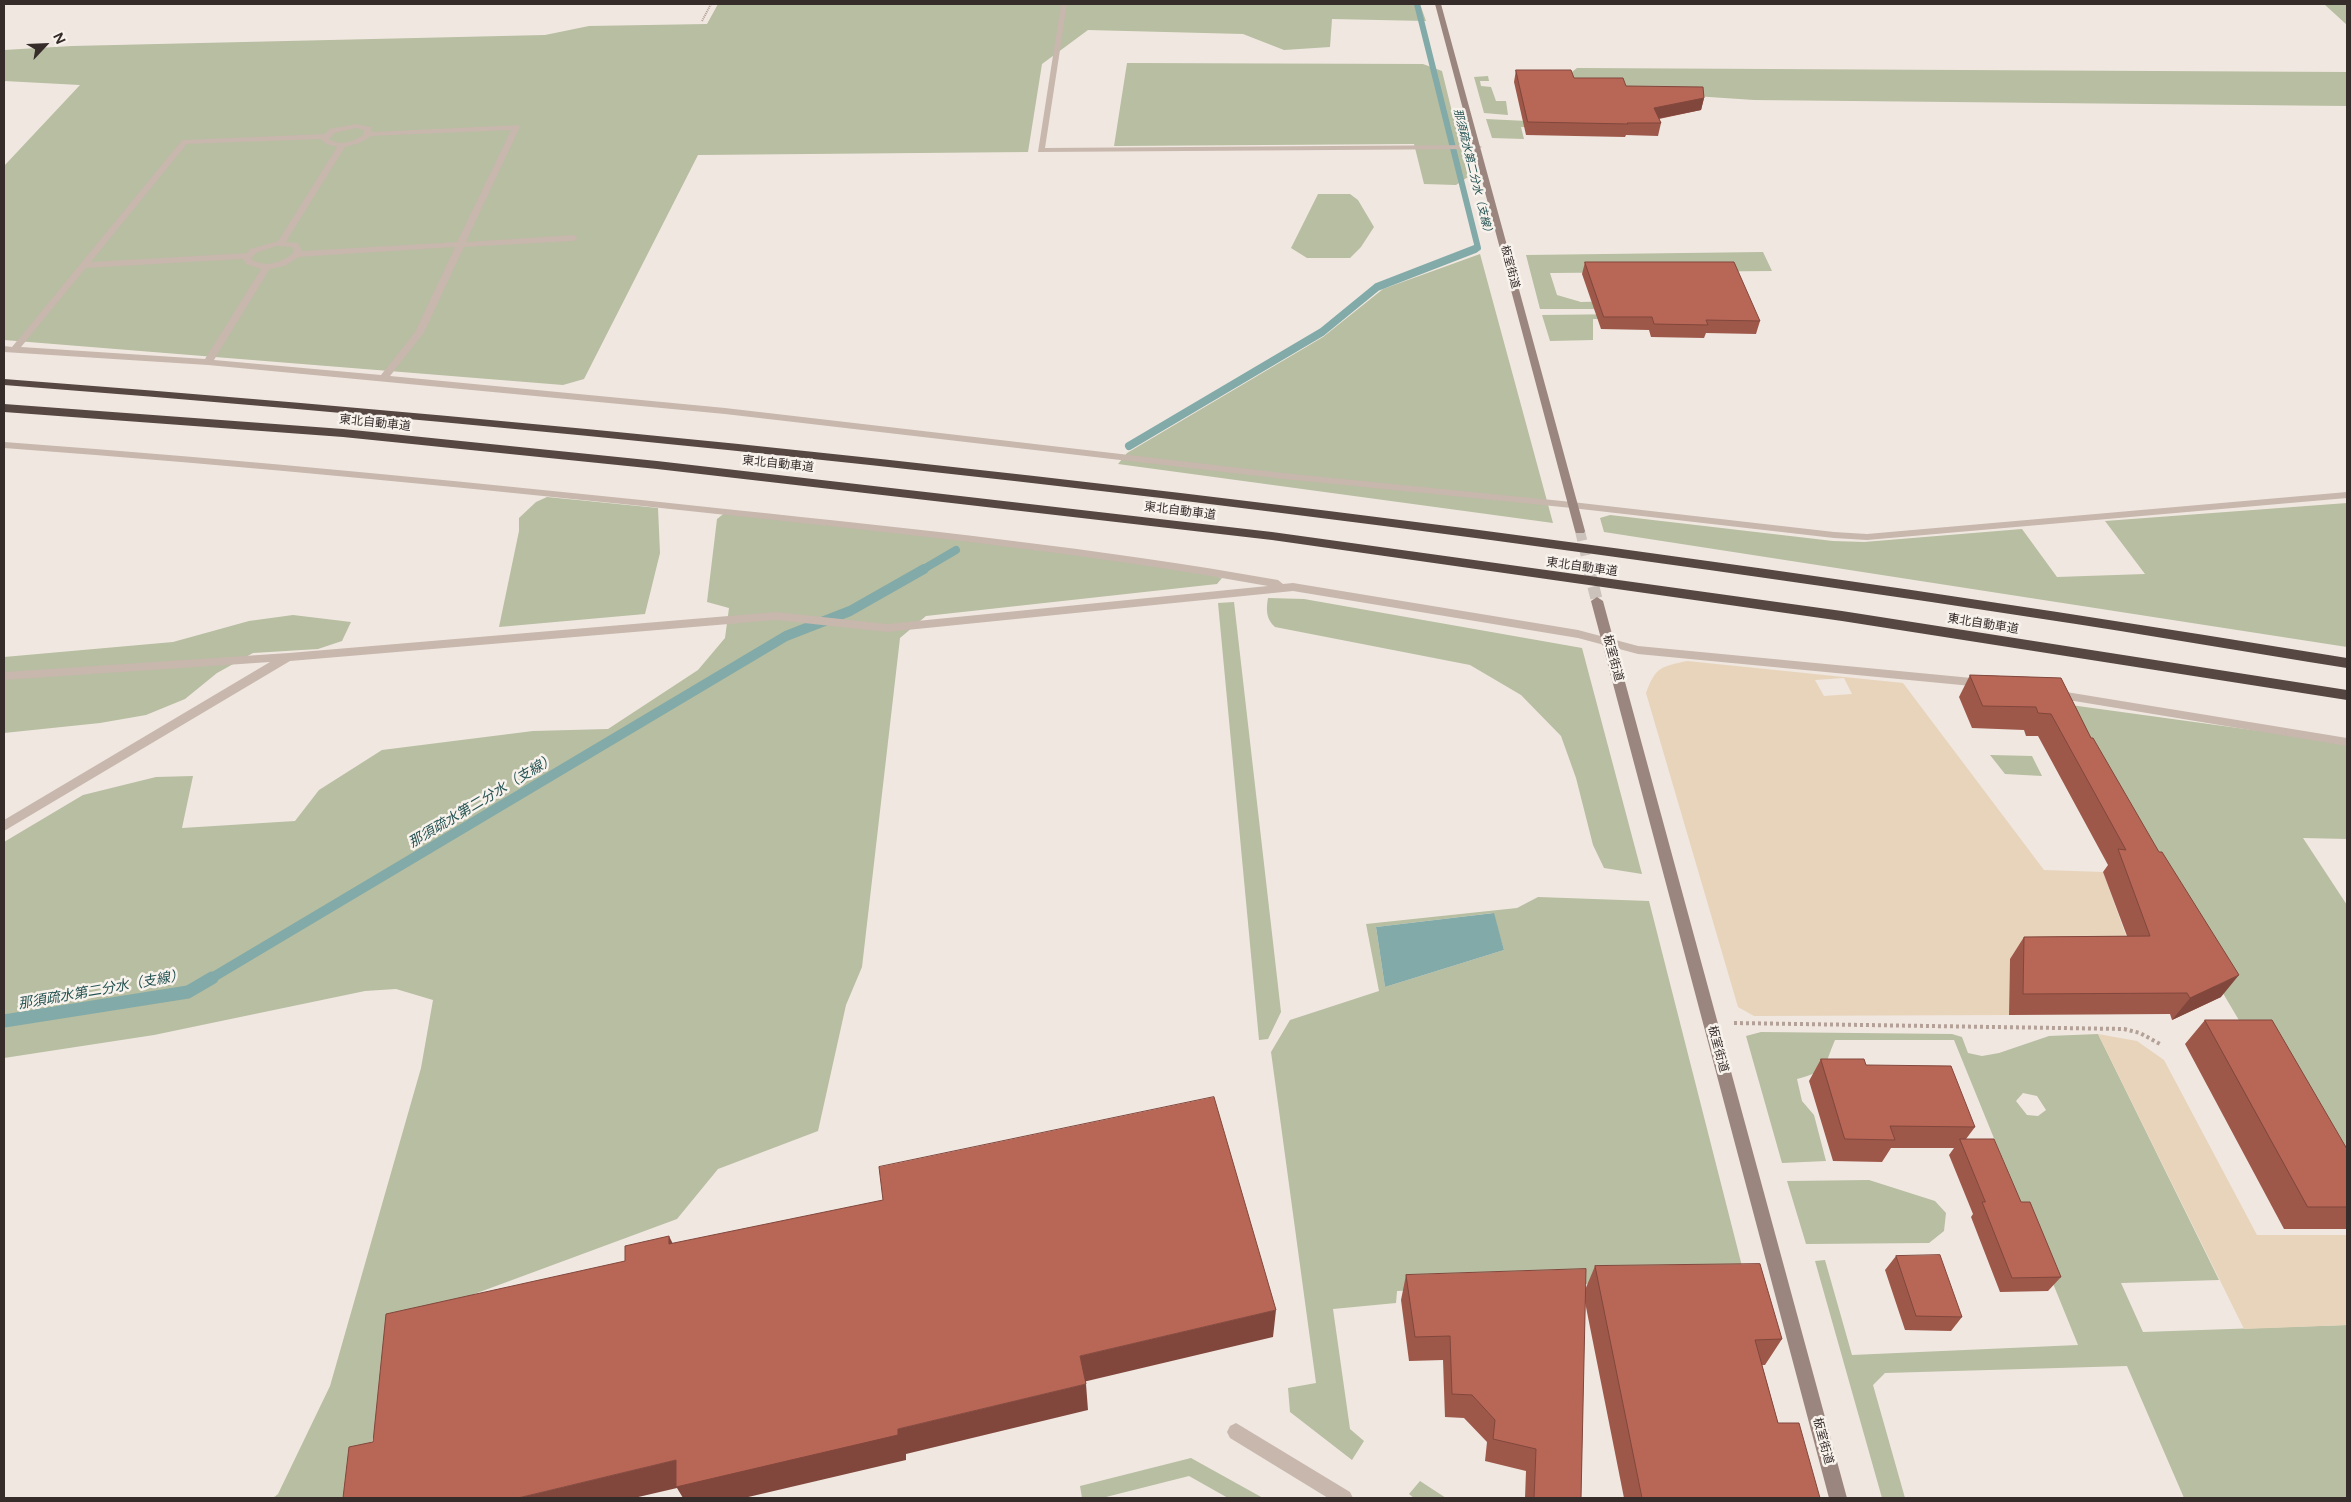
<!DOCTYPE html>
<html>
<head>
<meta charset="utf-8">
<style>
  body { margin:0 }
  #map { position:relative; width:2351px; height:1502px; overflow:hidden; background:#f0e7e0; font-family:Figtree,sans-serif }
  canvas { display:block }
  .frame { position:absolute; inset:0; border:5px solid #362d2b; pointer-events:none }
  .north { position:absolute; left:20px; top:20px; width:50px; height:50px; -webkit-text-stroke:4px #f8f2ec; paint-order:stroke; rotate:65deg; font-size:14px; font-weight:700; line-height:20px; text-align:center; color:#362d2b }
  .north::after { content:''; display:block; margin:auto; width:18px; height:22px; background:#362d2b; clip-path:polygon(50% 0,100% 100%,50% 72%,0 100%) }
</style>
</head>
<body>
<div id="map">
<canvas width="2351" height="1502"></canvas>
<div class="frame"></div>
<div class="north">N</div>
</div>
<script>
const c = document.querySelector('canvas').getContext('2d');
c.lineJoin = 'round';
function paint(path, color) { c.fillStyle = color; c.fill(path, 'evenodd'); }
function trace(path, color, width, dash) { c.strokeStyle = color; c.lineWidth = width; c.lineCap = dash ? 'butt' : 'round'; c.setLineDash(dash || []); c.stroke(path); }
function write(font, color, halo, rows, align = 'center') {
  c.font = font + ' Figtree,"Noto Sans JP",sans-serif'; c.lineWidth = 5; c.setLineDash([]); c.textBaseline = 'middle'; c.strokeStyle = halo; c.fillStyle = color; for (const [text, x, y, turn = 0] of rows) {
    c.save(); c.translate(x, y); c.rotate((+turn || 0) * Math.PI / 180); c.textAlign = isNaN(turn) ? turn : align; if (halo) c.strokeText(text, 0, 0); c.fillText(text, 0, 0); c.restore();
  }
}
const green = new Path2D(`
  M718,4H1420L1426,21L1332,19L1330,47L1284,50L1243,34L1088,30L1042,64L1028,152L698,155L584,379L563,385L4,340V166L80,85L4,81V50L72,46L545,35L589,26L707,24Z
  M2324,4H2347V25Z
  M1127,63L1423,64L1442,71L1468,177L1456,185L1424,184L1414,144L1114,146Z
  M1577,68L2347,72V106L1754,100L1575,88L1568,75Z
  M1488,76L1489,81H1480L1481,86L1491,87L1496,101H1506L1508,115L1484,113L1474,77Z
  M1486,119L1547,122L1549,128L1521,127L1524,139L1492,138Z
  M1318,194H1350L1358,200L1374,227L1361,247L1350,258H1307L1291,248Z
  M1763,252L1772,271L1550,273L1557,295L1581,302L1622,301L1621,309H1540L1526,255Z
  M1480,254L1553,523L1118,464L1127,453L1323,337L1383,289Z
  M1628,314L1630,319H1593V340L1550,341L1542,315Z
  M547,497L658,508L660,553L645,614L499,627L519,531V518L536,502Z
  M2347,503V647L1604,532L1600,518L1610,515L1833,541L1864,542L2022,529L2057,577L2145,574L2105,521Z
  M726,512L1178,565L1222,578L1217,584L926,616L900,638L862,967L846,1005L818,1131L718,1169L677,1219L450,1303L398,1353L355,1498H273L278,1494L330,1386L421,1068L433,1000L396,989L365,991L154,1035L4,1058V842L83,795L156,777L193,776L182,828L295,821L319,790L382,750L533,731L608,729L698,670L725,638L729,608L707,602L717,519Z
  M1268,598L1304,599L1582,648L1642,874L1604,868L1593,845L1576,778L1561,736L1521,695L1470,665L1275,627C1266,619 1266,610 1268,598Z
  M1234,602L1281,1012L1268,1039L1259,1040L1218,603Z
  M293,615L351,622L342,641L318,649L253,653L217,673L185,699L146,715L100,723L4,733V657L173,642L249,621Z
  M2056,703L2347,743V839L2303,838L2347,905V1203L2094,775Z
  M1990,755L2032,756L2042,776L2005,774Z
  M1538,897L1649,901L1745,1278L1397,1291L1396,1303L1333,1309L1350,1429L1364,1441L1352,1460L1290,1412L1288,1388L1316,1383L1271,1052L1290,1020L1379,991L1366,924L1517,908ZM1493,913L1504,950L1385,987L1376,927Z
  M1761,1032L1952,1034L1962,1037L1968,1053L1982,1056L1999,1053L2049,1036L2098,1034L2219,1280L2121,1283L2143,1332L2347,1325V1498H2184L2127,1366L1885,1373L1873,1385L1905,1498H1882L1815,1261L1825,1260L1852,1355L2078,1345L1954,1040H1835C1823,1068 1829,1070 1797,1079L1802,1101L1814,1115L1826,1161L1782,1163L1746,1036ZM2023,1093L2037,1096L2046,1110L2038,1116L2027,1115L2016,1101Z
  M1869,1180L1935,1201L1946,1213L1944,1231L1929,1243L1806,1244L1787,1181Z
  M1191,1458L1263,1498H1228L1189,1476L1102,1498H1082L1080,1486Z
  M1420,1481L1446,1498H1414L1409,1494Z`);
const sand = new Path2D(`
  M1687,661L1903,683L2044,870L2103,872L2134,958L2010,959L2009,1015L1754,1016L1738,1007L1646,693C1656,666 1661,667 1687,661ZM1844,678L1852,694L1824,696L1815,680Z
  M2098,1034L2137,1041L2164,1060L2257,1235H2347V1325L2244,1329Z`);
const water = new Path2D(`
  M1494,913L1504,950L1385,987L1376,927Z`);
const streamFar3 = new Path2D(`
  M1417,4L1478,248L1472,250`);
const streamFar2 = new Path2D(`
  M1129,446L1322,332L1377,287L1475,249
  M922,570L956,550`);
const streamFar1 = new Path2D(`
  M210,979L786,636L850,611L924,569`);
const stream = new Path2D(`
  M4,1021L188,992L212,978`);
const secondaryTunnelFar1 = new Path2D(`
  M1580,531L1589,570`);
const secondaryTunnel = new Path2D(`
  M1589,569L1597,601`);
const pathFar1 = new Path2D(`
  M702,21L711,4`);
const path = new Path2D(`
  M1734,1023L2124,1029L2140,1033L2160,1044`);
const lane = new Path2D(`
  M1236,1423L1350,1492L1353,1498H1328L1230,1438L1227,1432L1230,1426Z`);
const street = new Path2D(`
  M1061,4H1067L1045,148L1478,145L1482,147L1478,149L1038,152Z
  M356,124L371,127L372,132L519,125L520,127L466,242L574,235L578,238L574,241L464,247L424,333L390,376L725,408L1284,473L1572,502L1834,532L1867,534L2347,492V498L1867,540L1834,538L1572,508L1284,479L725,414L208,365L4,352V346L12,347L182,140L325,134L329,129ZM356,128L364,130L363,135C353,142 340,146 329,139L335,133ZM511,130L457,242L302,251L298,243L286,242L345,147L360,143L371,136ZM321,139L326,144L337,147L278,241L250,249L247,253L91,262L187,144ZM276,246L292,247L294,252C283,263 264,268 251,259L256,253ZM455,247L415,332L381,375L214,360L270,269L285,266L299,257ZM243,259L246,264L261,269L205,359L21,347L86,268Z
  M4,442C248,460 492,484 735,510C917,529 1098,548 1278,580L1283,584L1293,583L1578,630L1638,646L1982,679L1988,683L1982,687L1638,654L1578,638L1293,591L887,632L776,620L290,661L4,831V820L270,662L4,680V672L289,653L776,612L887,624L1268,586C1092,554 914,535 736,516C492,490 248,466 4,448Z
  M2054,690L2347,738V746L2050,697L2048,694L2050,691Z`);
const secondary = new Path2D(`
  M1435,4H1441L1585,531L1584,533H1576L1575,531Z
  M1597,597L1603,601L1847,1498H1829L1591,601Z`);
const highway = new Path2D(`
  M4,379C788,438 1571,530 2347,658V668C2246,652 2144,634 2043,619C1750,574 1456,534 1161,498C776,452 391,415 4,385Z
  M4,404L343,429L657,461L1272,532L1842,611L2347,690V700L1842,621L1272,540L657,469L343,437L4,412Z`);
const wall = new Path2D(`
  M1516,70L1626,86L1704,98L1701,110L1659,119L1661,123L1658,136L1626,135L1625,137L1526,135L1514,82Z
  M1585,262L1760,321L1756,334L1706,333L1704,338L1651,337L1649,330L1601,329L1582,274Z
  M1970,675L2061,678L2221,997L2172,1020L2170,1014L2009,1015L2010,959L2024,937L2127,936L2103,872L2108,865L2038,736H2026L2024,730L1972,728L1959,697Z
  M2205,1020L2347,1149V1229H2284L2185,1044Z
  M1821,1059L1866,1065L1975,1127L1966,1139L2021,1202L2061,1277L2048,1291L2000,1292L1971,1217L1973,1214L1949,1155L1954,1148H1891L1882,1162L1833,1161L1809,1081Z
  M1896,1256L1962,1317L1951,1331L1905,1330L1885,1270Z
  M1595,1266L1782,1339L1765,1365H1762L1778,1423L1820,1498H1624L1585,1302L1581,1498H1525L1526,1471L1485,1461L1487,1442L1464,1418L1445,1417L1443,1360L1409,1361L1401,1300L1406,1275L1585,1290Z`);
const shadedWall = new Path2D(`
  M1704,98L1701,110L1651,120L1654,108Z
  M2239,975L2221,997L2172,1020L2190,998Z
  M669,1236L683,1264L669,1244Z
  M1276,1310L1273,1337L1083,1382L1080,1356Z
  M1086,1384L1088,1410L906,1454V1460L744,1498H683L677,1488L634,1498H518L676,1460L898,1429Z`);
const building = new Path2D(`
  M1516,70H1571L1574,78H1623L1626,86L1703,87L1704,98L1654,108L1661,123H1627L1628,124L1528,122Z
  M1585,262H1734L1760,321L1706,320L1708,325L1654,324L1652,317H1604Z
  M1970,675L2061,678L2091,738H2093L2159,852H2162L2239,975L2190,998L2187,993L2023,994L2024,937L2150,936L2118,849L2126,850L2051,714L2038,713L2036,707L1983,706Z
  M2205,1020H2272L2347,1149V1207H2308Z
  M1821,1059H1864L1866,1065L1951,1066L1975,1127L1890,1126L1895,1140L1845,1139Z
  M1214,1097L1276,1310L1080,1356L1086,1384L898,1429V1435L676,1487V1460L518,1498H343L349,1447L373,1442L386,1314L625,1261V1246L669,1236V1244L883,1200L879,1167Z
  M1960,1139H1994L2021,1202H2030L2061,1277L2012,1278L1982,1202H1985Z
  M1940,1255L1962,1317L1916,1316L1896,1256Z
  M1760,1264L1782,1339L1755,1340L1778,1423H1799L1820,1498H1642L1595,1266Z
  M1586,1269L1581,1498H1534L1536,1449L1493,1439L1495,1420L1472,1395L1452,1394L1450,1336L1415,1337L1406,1275Z`);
const farWaternames = [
  ["那須疏水第二分水（支線）",1473,173,76]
];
const farStreetnames = [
  ["板室街道",1510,267,75]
];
const streetNames = [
  ["東北自動車道",375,423,6],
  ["東北自動車道",778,464,6],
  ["東北自動車道",1180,511,7],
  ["東北自動車道",1582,567,8],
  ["東北自動車道",1983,624,9],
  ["板室街道",1613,658,75],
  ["板室街道",1718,1049,75],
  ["板室街道",1823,1441,75]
];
const waterNames = [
  ["那須疏水第二分水（支線）",482,801,-31],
  ["那須疏水第二分水（支線）",101,990,-10]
];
paint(green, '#b7bea1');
paint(sand, '#e7d4bb');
paint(water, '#82aaa8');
trace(streamFar3, '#82aaa8', 6);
trace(streamFar2, '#82aaa8', 8);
trace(streamFar1, '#82aaa8', 10);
trace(stream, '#82aaa8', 13);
trace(secondaryTunnelFar1, '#cbc2bc', 10, [10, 5]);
trace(secondaryTunnel, '#cbc2bc', 12, [12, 6]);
trace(pathFar1, '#b3a197', 2, [1, 1]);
trace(path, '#b3a197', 4, [3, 3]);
paint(lane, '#c7b7ad');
paint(street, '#c7b7ad');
paint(secondary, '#9b867f');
paint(highway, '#564743');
paint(wall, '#9e584a');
paint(shadedWall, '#81473c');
paint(building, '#b86656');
trace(building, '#81473c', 1);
write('italic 11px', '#255353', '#f8f2ec', farWaternames);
write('11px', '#362d2b', '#f8f2ec', farStreetnames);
write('12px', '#362d2b', '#f8f2ec', streetNames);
write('italic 14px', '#255353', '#f8f2ec', waterNames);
</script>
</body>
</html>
